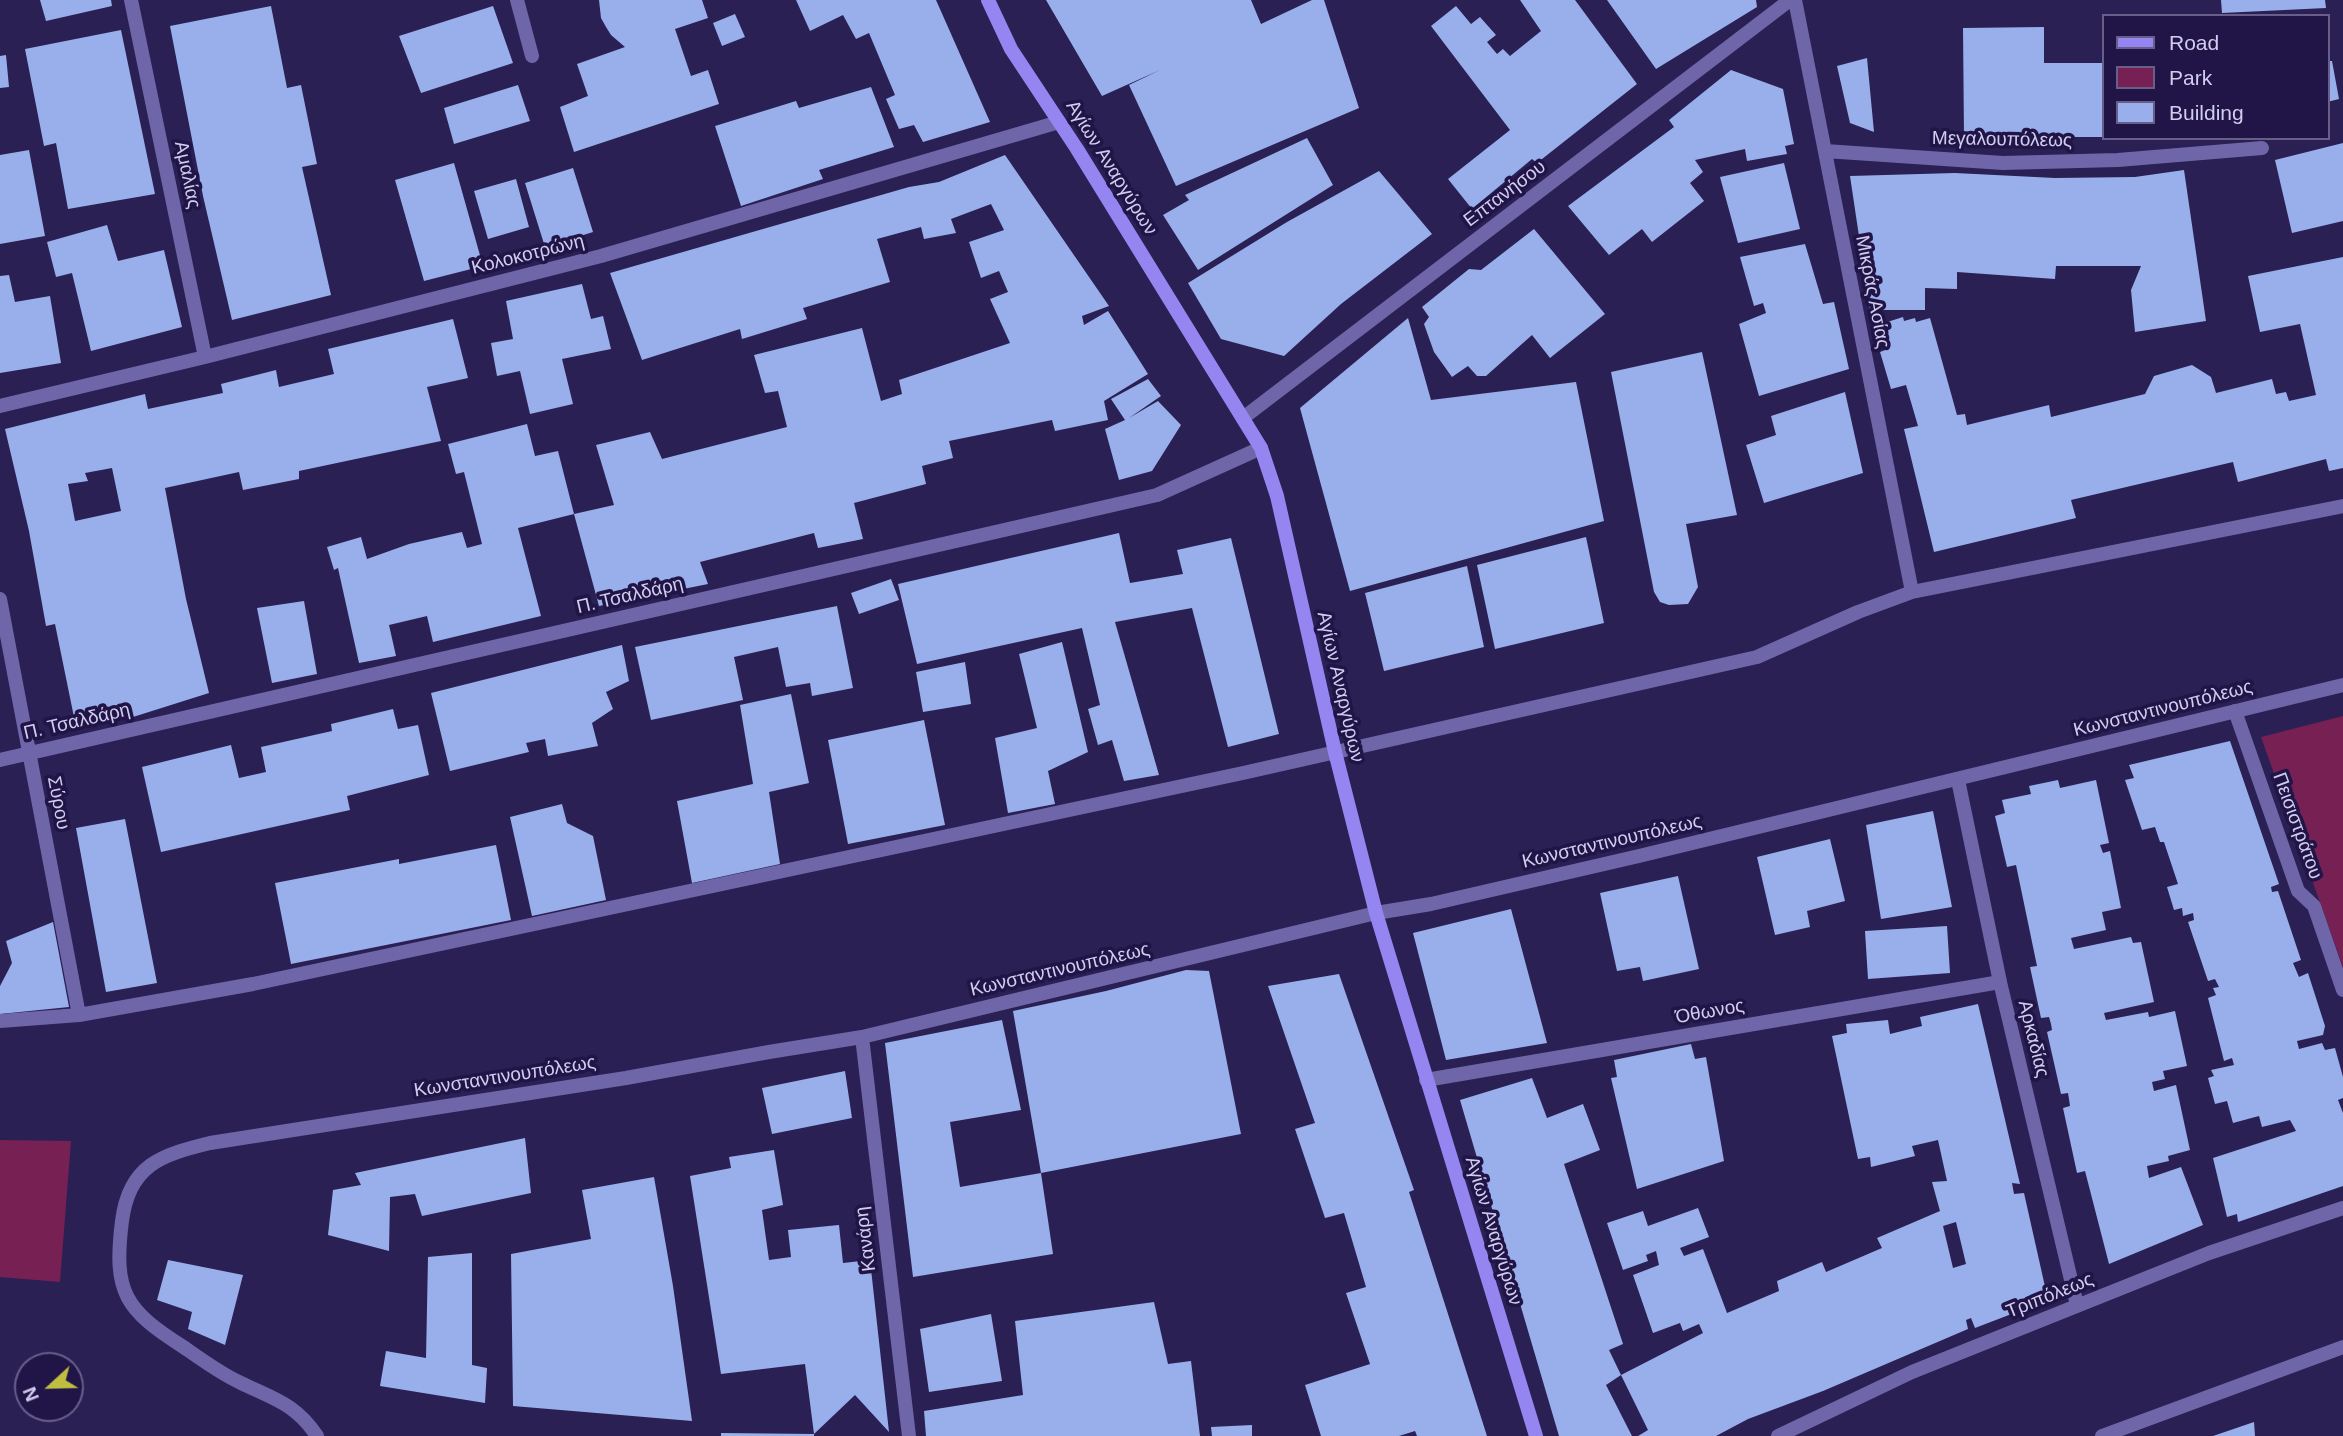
<!DOCTYPE html>
<html>
<head>
<meta charset="utf-8">
<style>
  body { margin:0 }
  #map { position:relative; width:2343px; height:1436px; overflow:hidden; background:#2a2053; font-family:Helvetica,sans-serif }
  canvas { display:block }
  .legend { position:absolute; left:2102px; top:14px; width:228px; height:126px; box-sizing:border-box; background:#211548; border:2px solid #675f8a; margin:0; padding:9px 12px; list-style:none; font-size:21px; color:#d0cdee }
  .legend li { display:flex; align-items:center; gap:14px; height:35px }
  .legend b { width:35px; border:2px solid #675f8a }
  .north { position:absolute; left:14px; top:1352px; width:70px; height:70px; box-sizing:border-box; background:#211548; border:2px solid #675f8a; border-radius:50%; rotate:248deg; font-size:19px; font-weight:700; line-height:28px; text-align:center; color:#d0cdee }
  .north::after { content:''; display:block; margin:auto; width:24px; height:32px; background:#c0be41; clip-path:polygon(50% 0,100% 100%,50% 72%,0 100%) }
</style>
</head>
<body>
<div id="map">
<canvas width="2343" height="1436"></canvas>
<ul class="legend">
<li><b style="height:9px;background:#9585f0"></b>Road</li>
<li><b style="height:19px;background:#772054"></b>Park</li>
<li><b style="height:19px;background:#99afeb"></b>Building</li>
</ul>
<div class="north">N</div>
</div>
<script>
const c = document.querySelector('canvas').getContext('2d');
c.lineJoin = 'round';
function paint(path, color) { c.fillStyle = color; c.fill(path, 'evenodd'); }
function trace(path, color, width, dash) { c.strokeStyle = color; c.lineWidth = width; c.lineCap = dash ? 'butt' : 'round'; c.setLineDash(dash || []); c.stroke(path); }
function write(font, color, halo, rows, align = 'center') {
  c.font = font + ' Helvetica,sans-serif'; c.lineWidth = 7; c.setLineDash([]); c.textBaseline = 'middle'; c.strokeStyle = halo; c.fillStyle = color; for (const [text, x, y, turn = 0] of rows) {
    c.save(); c.translate(x, y); c.rotate((+turn || 0) * Math.PI / 180); c.textAlign = isNaN(turn) ? turn : align; if (halo) c.strokeText(text, 0, 0); c.fillText(text, 0, 0); c.restore();
  }
}
const green = new Path2D(`
  M2343,716V967L2261,737Z
  M0,1140L71,1141L60,1282L0,1277Z`);
const building = new Path2D(`
  M40,0H111L112,6L46,21Z
  M599,0H702L708,18L675,29L691,76L708,70L719,104L574,152L560,107L588,96L577,64L625,47L611,35L606,27L601,18Z
  M796,0H936L990,122L923,142L914,125L899,129L886,99L895,95L869,33L856,39L843,15L810,31Z
  M1046,0H1251L1261,24L1312,0H1324L1359,108L1176,186L1129,85L1160,70L1102,96Z
  M1520,0H1575L1637,84L1537,163L1532,159L1472,209L1448,179L1510,130L1431,26L1456,6L1471,24L1480,17L1496,35L1487,42L1497,54L1503,49L1510,56L1541,31Z
  M1607,0H1756L1757,7L1656,69Z
  M2221,0H2325L2326,8L2222,13Z
  M271,6L287,88L301,85L317,164L302,167L331,295L232,320L203,196L170,26Z
  M493,6L513,63L421,93L399,36Z
  M735,14L745,37L722,46L713,23Z
  M2044,27V63H2103V137H1964L1963,28Z
  M121,30L155,194L68,209L56,143L44,146L25,49Z
  M6,55L9,87L0,88V56Z
  M1867,58L1874,132L1850,123L1837,66Z
  M2327,61H2332L2339,99L2327,102Z
  M1731,70L1783,89L1794,144L1785,146L1787,154L1747,161L1745,149L1695,160L1703,172L1690,183L1704,201L1652,242L1642,229L1609,255L1568,206L1674,127L1669,120Z
  M518,85L530,121L454,144L444,108Z
  M871,87L894,147L819,170L823,179L741,206L715,126L796,101L799,108Z
  M1307,138L1333,185L1198,270L1163,215L1189,200L1185,195Z
  M2343,143V221L2292,233L2275,160Z
  M29,150L45,236L0,244V155Z
  M1005,155L1109,306L1082,316L1084,325L1108,311L1148,374L1104,401L1108,420L1055,431L1052,420L949,441L953,458L922,466L926,484L854,503L863,539L818,548L814,533L700,562L708,584L599,606L574,514L614,505L596,445L650,432L662,459L787,427L778,391L765,393L754,355L862,328L881,401L902,394L899,380L1010,343L990,299L1008,292L999,271L981,278L969,242L1004,230L991,204L951,219L956,233L924,239L921,227L877,239L890,282L803,308L807,319L742,339L740,329L642,360L610,273L909,187L939,182Z
  M454,163L483,266L424,281L395,180Z
  M1784,163L1800,229L1738,243L1720,177Z
  M573,168L593,232L545,247L525,183Z
  M2184,170L2206,321L2135,332L2131,290L2141,266H2056L2055,279L1957,272V289L1925,288V310H1870L1850,176L1955,173L2055,178L2135,177Z
  M1379,171L1432,234L1341,304L1284,356L1221,339L1188,283L1287,222Z
  M516,179L529,227L488,239L474,191Z
  M107,225L118,261L164,250L182,327L91,351L72,273L56,277L47,242Z
  M1534,229L1605,314L1550,358L1532,335L1486,376H1477L1468,366L1452,377L1434,352L1424,324L1429,317L1422,307L1469,269L1481,270Z
  M1805,244L1823,304L1834,302L1849,369L1759,396L1739,324L1766,313L1763,303L1754,306L1740,257Z
  M2343,257V468L2329,471L2326,459L2238,482L2233,462L2071,500L2076,518L1934,552L1904,429L1918,426L1906,385L1891,389L1880,352L1888,349L1881,324L1903,317L1904,321L1915,318L1916,322L1930,318L1957,415L1965,414L1967,425L2049,405L2051,417L2145,394L2154,376L2192,365L2211,377L2216,393L2272,379L2276,394L2286,392L2289,401L2316,395L2300,324L2260,332L2248,276Z
  M9,275L15,302L50,296L61,363L0,373V276Z
  M582,284L591,319L603,316L611,349L562,359L573,404L530,414L520,371L497,376L491,343L513,339L506,301Z
  M1408,318L1431,400L1576,382L1604,521L1350,591L1300,408Z
  M453,319L468,378L427,387L441,441L299,471V479L243,490L239,472L165,488L186,599L209,693L133,717L76,727L55,624L46,626L29,531L5,429L145,394L148,409L223,393L221,384L276,370L279,387L334,374L328,349ZM112,468L121,511L75,521L68,484L88,481L85,473Z
  M1702,352L1737,515L1686,524L1698,587L1688,604L1669,605L1660,602L1654,592L1611,372Z
  M1148,379L1161,396L1129,418L1158,401L1181,425L1152,471L1119,480L1105,429L1125,420L1111,399Z
  M1845,392L1863,473L1764,503L1746,445L1776,435L1771,416Z
  M527,424L535,456L558,451L574,514L518,528L541,616L433,642L427,616L389,625L396,656L359,663L338,568L334,570L327,547L361,537L367,559L409,544L462,532L467,548L482,544L464,472L456,474L448,444Z
  M1119,533L1130,583L1183,574L1177,550L1231,538L1279,734L1228,747L1192,608L1115,622L1159,775L1124,781L1112,740L1098,745L1088,709L1100,705L1082,628L917,664L898,584Z
  M1586,537L1604,623L1495,649L1477,565Z
  M1467,566L1484,647L1384,671L1365,593Z
  M891,579L899,600L859,614L851,593Z
  M304,601L317,674L272,683L257,608Z
  M837,606L853,688L812,696L810,683L786,687L778,647L734,657L743,700L651,720L635,647Z
  M1062,642L1088,752L1048,771L1055,804L1008,813L995,738L1037,728L1019,654Z
  M622,645L629,681L606,692L613,709L592,723L598,746L548,756L545,739L526,743L529,752L450,771L431,693Z
  M965,662L971,704L923,712L916,672Z
  M791,694L809,783L769,792L780,864L692,883L677,801L753,784L740,705Z
  M393,709L398,729L418,725L429,775L347,796L350,810L161,852L142,767L231,745L239,778L266,772L261,747L332,731L331,724Z
  M924,720L945,825L848,844L828,740Z
  M2230,741L2279,884L2271,887L2272,892L2278,891L2301,960L2293,963L2299,977L2308,973L2325,1026L2323,1035L2297,1041L2299,1049L2322,1043L2325,1050L2335,1048L2343,1077V1098L2338,1100L2343,1113V1186L2238,1222L2237,1214L2227,1217L2213,1158L2296,1131L2290,1120L2262,1127L2259,1116L2233,1123L2227,1101L2215,1104L2208,1078L2214,1076L2211,1070L2234,1065L2232,1058L2224,1061L2208,998L2216,995L2213,988L2219,987L2215,979L2208,981L2188,922L2194,920L2193,913L2183,916L2182,908L2174,910L2167,887L2178,884L2164,842H2160L2155,827L2142,830L2125,780L2134,778L2129,765Z
  M2058,780L2060,788L2096,780L2109,843L2100,845L2103,853L2110,851L2121,908L2102,912L2106,930L2071,938L2074,949L2131,937L2133,943L2141,942L2154,1002L2104,1013L2106,1020L2148,1012L2149,1017L2175,1011L2187,1066L2163,1071L2165,1079L2152,1082L2154,1091L2176,1085L2190,1150L2168,1156L2169,1161L2147,1166L2149,1178L2181,1167L2203,1225L2109,1264L2085,1171L2077,1173L2063,1108L2070,1106L2069,1099L2068,1093L2061,1094L2047,1032L2052,1030L2051,1024L2049,1017L2041,1018L2030,967L2037,966L2016,865L2007,867L1995,816L2005,813L2002,800L2031,794L2029,786Z
  M562,804L567,823L593,836L606,900L532,916L510,817Z
  M1933,811L1952,907L1881,919L1866,825Z
  M125,819L157,983L106,992L76,828Z
  M1830,839L1845,901L1807,911L1810,927L1775,935L1757,857Z
  M496,845L511,920L291,964L275,883L399,859V864Z
  M1678,876L1699,969L1643,981L1640,967L1617,971L1600,893Z
  M1511,909L1547,1043L1446,1060L1413,933Z
  M53,922L69,1007L0,1014V986L12,963L6,941Z
  M1947,926L1950,973L1868,979L1865,931Z
  M1186,970L1209,971L1241,1134L1041,1173L1013,1011L1106,991Z
  M1339,974L1414,1190L1409,1192L1487,1436H1417L1415,1431L1399,1436H1321L1305,1385L1370,1364L1346,1293L1366,1287L1344,1213L1325,1218L1295,1129L1315,1123L1268,986Z
  M1978,1004L2020,1184L2012,1183L2014,1194L2024,1193L2048,1300L1975,1328L1971,1318L1966,1320L1968,1329L1823,1391L1748,1419L1716,1436H1638L1648,1430L1621,1375L1703,1333L1699,1324L1683,1331L1680,1323L1653,1333L1633,1275L1659,1265L1656,1251L1646,1255L1648,1261L1623,1270L1607,1223L1643,1211L1648,1226L1698,1208L1709,1237L1680,1248L1684,1256L1703,1249L1727,1313L1779,1291L1777,1281L1822,1262L1826,1272L1882,1248L1877,1238L1940,1211L1932,1182L1947,1181L1938,1140L1912,1146L1915,1156L1871,1167L1870,1157L1858,1159L1832,1036L1847,1033L1846,1024L1888,1020L1890,1034L1922,1026L1920,1017ZM1956,1222L1966,1264L1953,1268L1943,1226Z
  M1002,1020L1021,1110L950,1122L960,1187L1041,1173L1053,1254L913,1277L885,1043Z
  M1691,1044L1695,1059L1706,1057L1724,1161L1637,1189L1611,1078L1617,1077L1614,1060Z
  M845,1071L852,1118L772,1134L762,1088Z
  M1532,1078L1547,1118L1583,1104L1600,1150L1564,1164L1623,1344L1609,1350L1621,1375L1606,1385L1632,1436H1559L1460,1100Z
  M525,1138L531,1193L422,1216L415,1194L390,1197L389,1251L328,1235L333,1190L361,1185L355,1173Z
  M774,1150L783,1205L762,1210L769,1260L791,1257L788,1230L839,1225L843,1263L870,1260L889,1432L855,1395L814,1434V1436H721V1433L814,1434L805,1364L721,1374L690,1176L731,1168L729,1157Z
  M654,1177L673,1286L692,1421L513,1406L511,1254L591,1239L582,1190Z
  M472,1253V1365L487,1368L485,1403L380,1386L386,1351L426,1358L428,1257Z
  M168,1260L243,1275L225,1345L188,1329L192,1312L157,1300Z
  M1154,1302L1168,1364L1191,1361L1200,1436H926L924,1411L1023,1395L1015,1321Z
  M991,1314L1002,1381L929,1392L920,1329Z
  M2254,1422L2255,1436H2213Z
  M1252,1425V1436H1212L1211,1427Z`);
const service = new Path2D(`
  M517,0L532,56`);
const pedestrian = new Path2D(`
  M2235,711L2298,891L2314,906L2343,990
  M1426,1080L2000,982
  M2102,1436L2343,1347`);
const minor = new Path2D(`
  M131,0L205,357
  M1795,0L1912,592
  M1825,151L2003,163L2118,160L2262,148
  M0,406L205,357L601,256L1059,122
  M1243,418L1790,0
  M0,599L79,1015
  M0,760L1157,495L1261,448
  M1958,780L2000,982L2077,1305
  M0,1021L79,1015L253,984L1243,773L1757,657L1858,612L1912,592L2343,506
  M862,1037L909,1436
  M317,1436C295,1403 273,1399 239,1382C220,1373 202,1360 185,1348C125,1310 113,1293 122,1221C129,1165 161,1155 210,1143L626,1078L769,1052L862,1037L1376,913L1431,904L1639,856L2343,685
  M1778,1436L1912,1372L2209,1253L2343,1208`);
const secondary = new Path2D(`
  M988,0L1011,49L1077,149L1261,448L1277,496L1335,752L1376,913L1536,1436`);
const streetNames = [
  ["Μεγαλουπόλεως",2002,140,1],
  ["Αγίων Αναργύρων",1111,168,58],
  ["Αμαλίας",187,175,78],
  ["Επτανήσου",1505,194,-37],
  ["Κολοκοτρώνη",528,255,-14],
  ["Μικράς Ασίας",1872,292,79],
  ["Π. Τσαλδάρη",630,596,-13],
  ["Αγίων Αναργύρων",1340,687,77],
  ["Κωνσταντινουπόλεως",2163,709,-14],
  ["Π. Τσαλδάρη",77,722,-13],
  ["Σύρου",58,803,79],
  ["Πεισιστράτου",2297,826,70],
  ["Κωνσταντινουπόλεως",1612,842,-13],
  ["Κωνσταντινουπόλεως",1060,970,-13],
  ["Όθωνος",1710,1012,-10],
  ["Αρκαδίας",2033,1039,76],
  ["Κωνσταντινουπόλεως",505,1077,-9],
  ["Αγίων Αναργύρων",1493,1231,73],
  ["Κανάρη",866,1239,-97],
  ["Τριπόλεως",2050,1296,-22]
];
paint(green, '#772054');
paint(building, '#99afeb');
trace(service, '#6e66a8', 14);
trace(pedestrian, '#6e66a8', 14);
trace(minor, '#6e66a8', 14);
trace(secondary, '#9585f0', 14);
write('19px', '#d0cdee', '#211548', streetNames);
</script>
</body>
</html>
